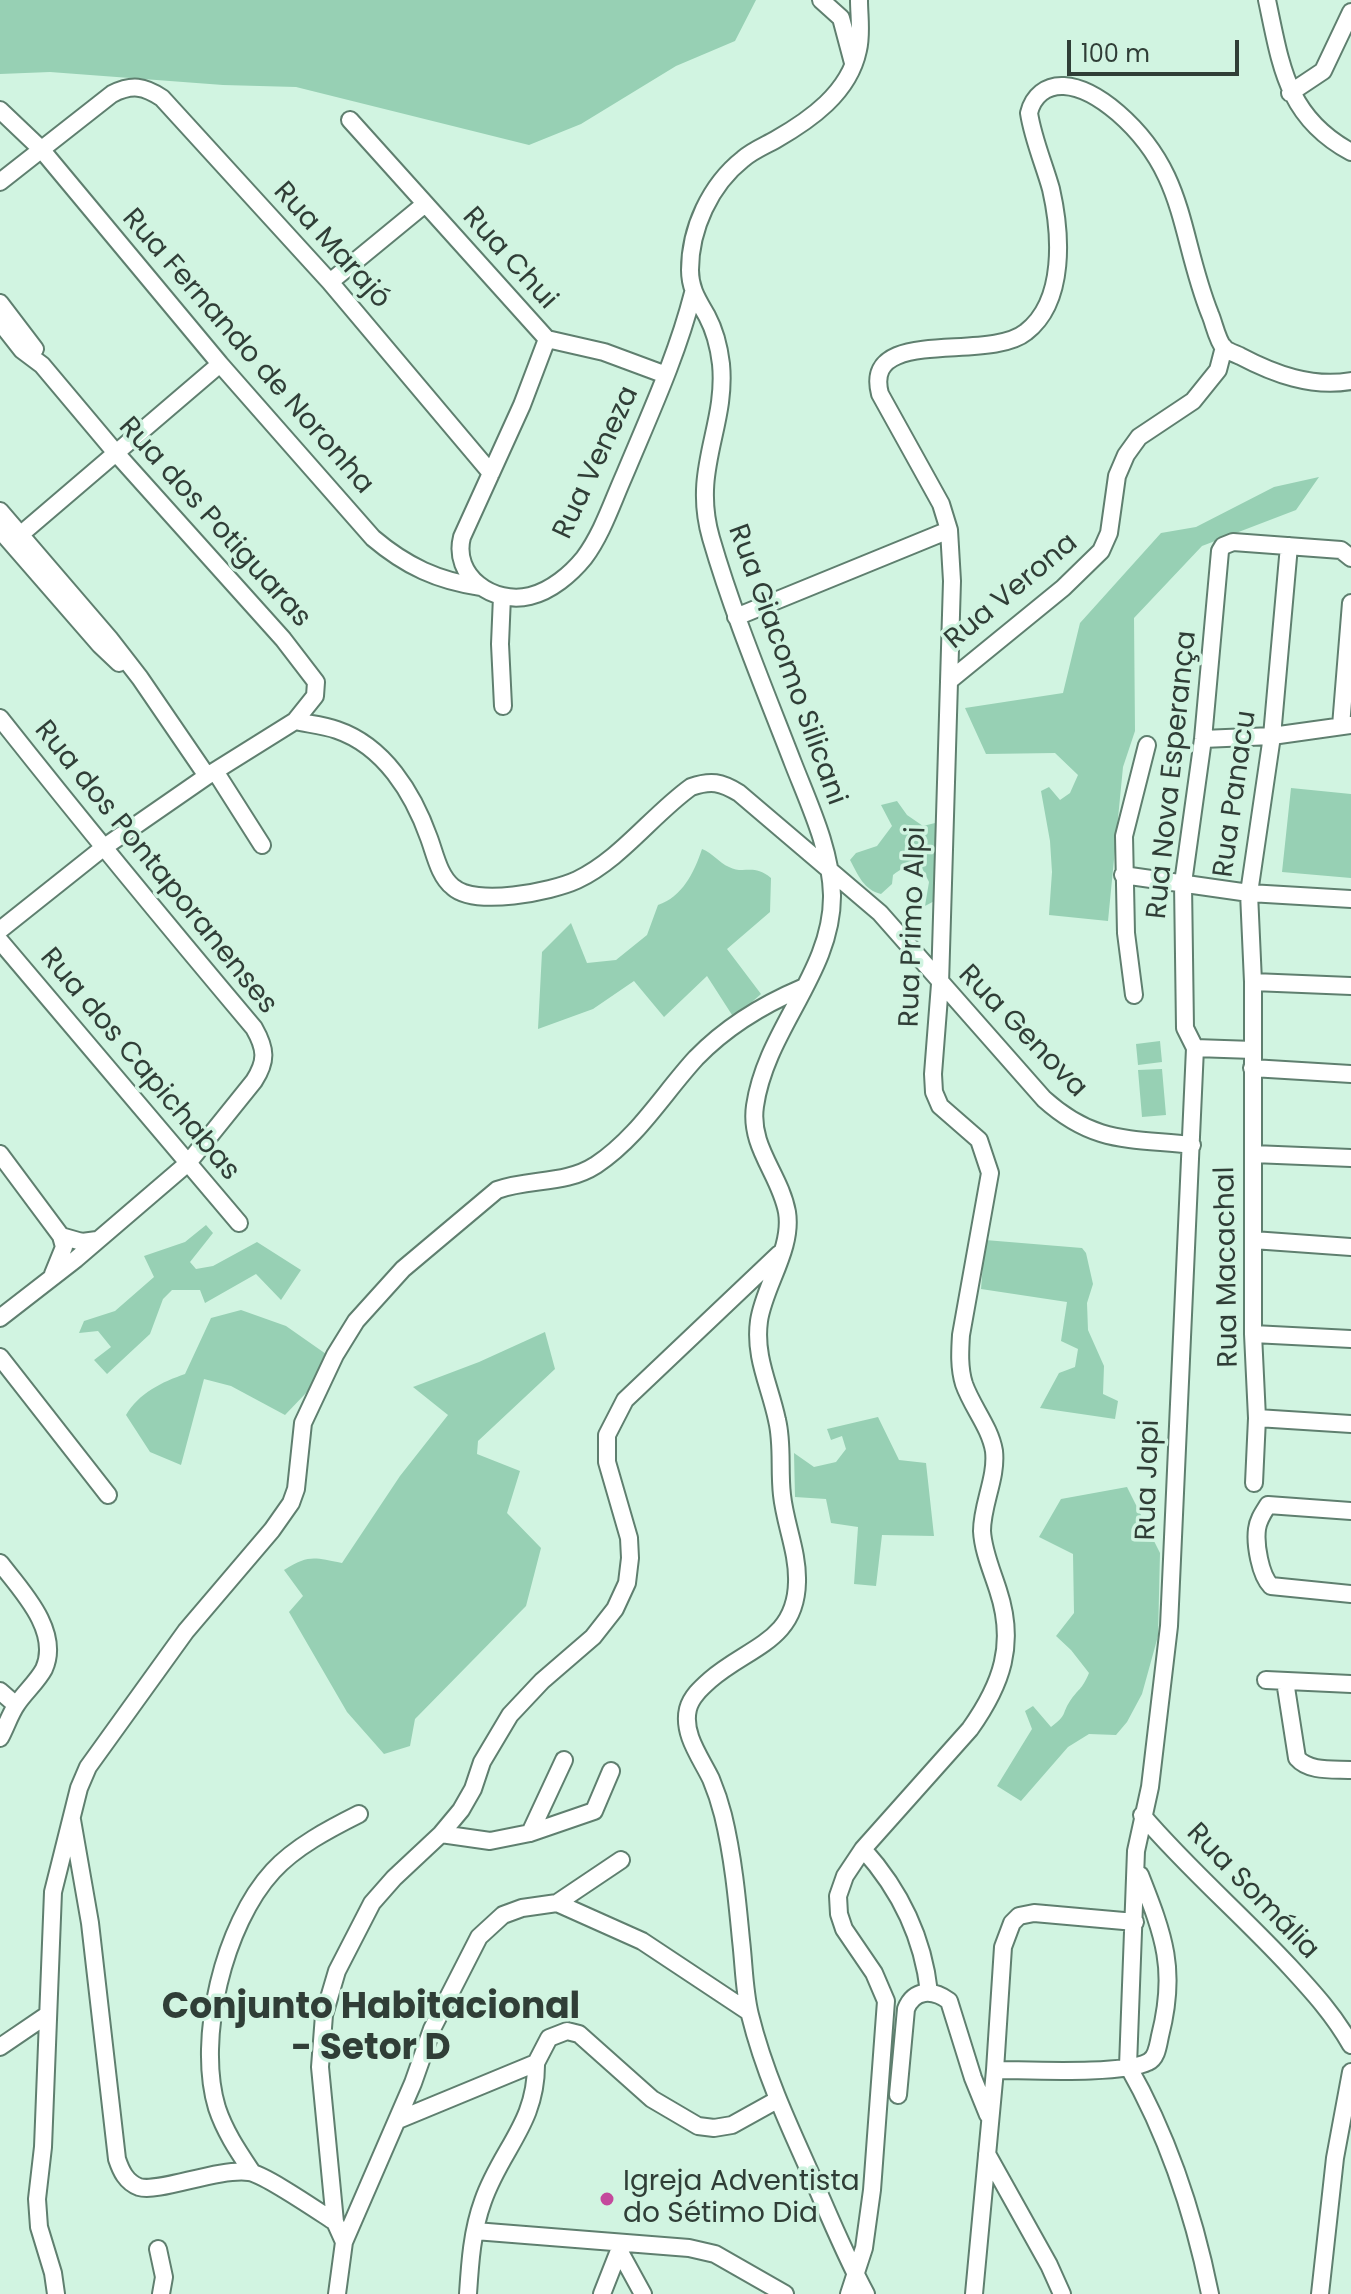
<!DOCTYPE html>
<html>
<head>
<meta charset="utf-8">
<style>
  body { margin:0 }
  #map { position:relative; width:1351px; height:2294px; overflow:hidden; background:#d1f4e1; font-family:Poppins,sans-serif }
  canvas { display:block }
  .scale { position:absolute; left:1067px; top:40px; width:172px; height:36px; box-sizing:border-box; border:4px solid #303e37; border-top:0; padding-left:10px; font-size:24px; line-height:28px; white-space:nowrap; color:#303e37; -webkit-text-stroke:6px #d1f4e1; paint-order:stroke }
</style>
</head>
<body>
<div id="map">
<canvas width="1351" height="2294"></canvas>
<div class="scale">100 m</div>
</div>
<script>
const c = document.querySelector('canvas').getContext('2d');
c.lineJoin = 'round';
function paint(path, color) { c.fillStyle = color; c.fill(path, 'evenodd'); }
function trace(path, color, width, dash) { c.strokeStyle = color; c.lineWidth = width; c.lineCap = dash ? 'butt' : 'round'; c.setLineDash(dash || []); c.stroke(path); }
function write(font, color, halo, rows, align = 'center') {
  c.font = font + ' Poppins,sans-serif'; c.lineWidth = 7; c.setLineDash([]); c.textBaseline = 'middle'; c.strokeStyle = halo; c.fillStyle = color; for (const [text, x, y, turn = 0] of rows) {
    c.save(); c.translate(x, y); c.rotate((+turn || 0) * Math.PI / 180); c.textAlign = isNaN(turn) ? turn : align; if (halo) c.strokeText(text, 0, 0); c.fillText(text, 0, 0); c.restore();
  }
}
const green = new Path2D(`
  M0,0H756L735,41L676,66L581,124L529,145L296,87L223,85L50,72L0,74Z
  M1319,477L1296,510L1202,546L1134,618L1135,731L1123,767L1108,921L1049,915L1052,872L1050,841L1041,791L1049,787L1060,800L1070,793L1078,775L1055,753L986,754L965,708L1063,693L1080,623L1161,533L1196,527L1274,487Z
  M1291,788L1351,794V878L1282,872Z
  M897,801L907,815L923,826L939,822L940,898L925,906L929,882L921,866C909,863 903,868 893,875L892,884L881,894C864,890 858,875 850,860L856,853L877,846L892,826L881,805Z
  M702,849C713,853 719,863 729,867C744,875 753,863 771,878L770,912L727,949L761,994L734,1018L707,976L664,1017L634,981L593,1009L538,1029L542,952L571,923L587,963L616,960L647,935L658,905C682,897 694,873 702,849Z
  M1160,1041L1162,1062L1138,1065L1136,1044Z
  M1162,1069L1166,1115L1142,1117L1138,1070Z
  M206,1225L213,1233L190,1262L196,1269L213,1266L257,1242L301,1270L281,1300L256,1274L205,1303L200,1290H172L163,1299L150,1334L107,1374L94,1360L111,1347L98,1331L79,1333L84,1321L115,1311L154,1277L144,1256L185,1242Z
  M985,1240L1082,1248L1086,1253L1093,1284L1087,1303L1088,1330L1104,1366L1103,1394L1118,1401L1115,1419L1040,1408L1059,1373L1075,1367L1078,1349L1061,1341L1067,1302L981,1289Z
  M241,1310L286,1326L326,1354L307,1392L285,1415L231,1386L204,1379L181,1465L150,1452L126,1415C139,1393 162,1382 185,1374L211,1318Z
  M545,1332L555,1369L478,1441L477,1454L520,1471L507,1513L541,1548L526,1606L415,1719L410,1746L384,1754L347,1712L289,1612L303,1596L284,1570C310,1554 314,1558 342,1563L400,1476L448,1415L413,1387L479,1362Z
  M878,1417L899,1460L926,1463L934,1536L882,1535L876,1586L854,1584L858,1527L831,1523L826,1499L795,1497L794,1453L814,1467L836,1462L846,1449L842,1436L831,1440L827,1429Z
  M1127,1487L1160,1553L1158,1636L1142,1694L1127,1722L1116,1735L1089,1734L1068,1747L1021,1801L997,1786L1032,1729L1025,1711L1033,1706L1051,1727C1068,1714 1061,1715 1070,1701C1078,1689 1082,1690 1089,1673L1071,1650L1056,1636L1074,1613L1073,1554L1039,1537L1061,1499Z`);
const minor = new Path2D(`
  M821,0L841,18L853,63
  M859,0C859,16 862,34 858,50C849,93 810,120 775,140C764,146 752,151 743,159C710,185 690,229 690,270C690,289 698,300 707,316C715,331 719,347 721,364C727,427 691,469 711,538C733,614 764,688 793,763C809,804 831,850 832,895C833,972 766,1029 755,1106C749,1147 780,1174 787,1212C793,1249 764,1286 759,1321C754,1357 770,1386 777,1420C783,1444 779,1470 782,1495C785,1524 798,1552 797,1582C796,1641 748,1647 710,1680C701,1688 691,1697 688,1709C682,1734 701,1758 711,1779C716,1791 720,1803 723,1815C733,1856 737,1898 741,1940C744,1965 744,1991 750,2015C764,2072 789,2126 813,2179C830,2218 846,2257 866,2294
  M1267,0C1281,65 1286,117 1351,152
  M1290,93L1323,71L1351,12
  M0,110L41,149L220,364L373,538C406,566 438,581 481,587
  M350,120L547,339L604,352L666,375
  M0,182L112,94C132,84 144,86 162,98L330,282L491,473
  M330,282L425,204
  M0,303L35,349
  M0,322L22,350L42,365L116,453L283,639L316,682L315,696L295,721L207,776L103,848L0,930
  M547,339L522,405L462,537C452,576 493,605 530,596C551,591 571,574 584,558C602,534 612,503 624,476C649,416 677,356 693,293
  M0,511L109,638L140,678L207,776
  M0,530L100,645L119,663
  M20,535L220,364
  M502,596L500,644L503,706
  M736,617L949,530
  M949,681L1063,588L1101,551L1109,533L1117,476L1126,455L1139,437L1193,401L1218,370L1224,347
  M0,718C83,823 168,926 254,1028C266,1049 267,1061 254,1081L188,1163L76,1259L0,1318
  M295,721C308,724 323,725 337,730C384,746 413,793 429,838C435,854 439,876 453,887C475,907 551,892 577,880C621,859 652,815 691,787C711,780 721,782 739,793L880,913L1044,1099C1094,1144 1129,1138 1192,1145
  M1341,726L1351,603
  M1203,739L1272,736L1351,725
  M215,771L262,845
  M1123,875L1249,893L1351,899
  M0,941L239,1223
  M1253,982L1351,986
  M1134,995L1126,933L1124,836L1147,745
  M1195,1048L1253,1050
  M1252,1068L1351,1074
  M0,1154L61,1236
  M1253,1154L1351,1158
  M1253,1240L1351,1247
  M53,1274L64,1247L61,1236L82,1242L97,1240
  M1253,1334L1351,1339
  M0,1357L108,1495
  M1257,1418L1351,1424
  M1254,1483L1257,1418L1253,1334V982L1249,893L1272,736L1289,546
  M1351,1511L1268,1505C1263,1513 1258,1520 1257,1529C1255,1544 1260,1575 1271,1586L1351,1594
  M0,1563C21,1590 61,1631 44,1669C37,1682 25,1692 17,1704C10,1714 6,1727 0,1738
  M1266,1680L1351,1684
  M1285,1681L1297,1758C1309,1772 1333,1769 1351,1770
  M0,1691L16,1705
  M1142,1815C1188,1869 1242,1915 1290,1967C1313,1992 1334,2015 1351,2045
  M72,1820L90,1923L117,2159C121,2171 126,2182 139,2187C159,2193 217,2168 249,2172C264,2174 318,2211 335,2222
  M530,1833L564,1760
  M441,1834L490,1841L530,1833L594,1811L611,1771
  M863,1849C900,1890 923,1937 929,1992
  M557,1903L642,1941L749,2012
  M0,2047L47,2015
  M1128,2066L1136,1851L1150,1787L1169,1626L1195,1048L1185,1028L1183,883L1203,739L1220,551L1223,546L1233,542L1341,550L1351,558
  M1128,2066C1168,2136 1194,2215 1210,2294
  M995,2070C1027,2070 1123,2075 1148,2062C1157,2058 1158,2045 1160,2036C1177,1970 1164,1936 1140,1875
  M898,2095L906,2009C914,1989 933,1989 949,2001L973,2078L988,2115
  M398,2120L536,2063L549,2038L567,2031L579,2034L652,2099L698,2126L714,2128L732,2125L777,2100
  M987,2154L1049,2265L1062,2294
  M252,2172C238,2151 225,2132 217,2108C196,2039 224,1924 273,1871C295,1847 329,1829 359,1814
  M475,2231L689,2248L715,2254L785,2294
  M344,2242L335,2222L320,2067L324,2015L337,1971L372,1903L394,1878L441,1834L461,1810L473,1789L482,1762L510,1715L542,1681L593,1637L615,1609L627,1583L630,1558L629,1538L607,1462V1435L625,1400L779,1254
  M158,2249L164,2277L161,2294
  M620,2252L643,2294
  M56,2294L53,2273L39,2227L37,2199L43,2147L53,1892L79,1788L88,1767L186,1631L272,1530L291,1503L296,1489L303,1423L335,1355L356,1321L403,1269L497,1190C530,1178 565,1185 596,1165C638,1137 663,1094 696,1058C727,1026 762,1005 802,988
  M337,2294L344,2242L413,2083L432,2029L479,1937L503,1915L522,1908L557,1903L621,1860
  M468,2294C470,2263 472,2231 483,2201C501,2149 537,2123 536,2063
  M602,2294L622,2243
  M849,2294L864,2248L872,2190L886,2001L874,1973L844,1929L839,1914L838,1896L845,1876L863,1849L970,1729C1002,1684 1016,1644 998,1590C992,1571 983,1551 982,1531C982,1504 997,1478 994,1451C990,1427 972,1407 964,1384C959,1368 960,1351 961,1335L990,1173L979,1140L940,1106L934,1092L933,1074L940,984L952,581L949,530L941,504L880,394C862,325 988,363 1026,332C1066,301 1061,233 1051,189C1044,164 1033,139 1029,113C1033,96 1046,85 1064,86C1083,87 1104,101 1118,113C1187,173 1179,236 1210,314C1214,323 1217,340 1224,348C1227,351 1236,354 1240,356C1274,374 1312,388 1351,381
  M974,2294L995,2070L1003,1947L1012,1923L1019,1916L1034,1913L1135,1922
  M1320,2294L1335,2158L1351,2072`);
const markers = [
  [607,2199,8,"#c4499c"]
];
const streetNames = [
  ["Rua Marajó",331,246,48],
  ["Rua Chui",509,259,48],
  ["Rua Fernando de Noronha",247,352,49],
  ["Rua Veneza",597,463,-65],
  ["Rua dos Potiguaras",214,523,48],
  ["Rua Verona",1012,592,-40],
  ["Rua Giacomo Silicani",786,665,70],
  ["Rua Nova Esperança",1173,775,-84],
  ["Rua Panacu",1236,794,-82],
  ["Rua dos Pontaporanenses",155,868,51],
  ["Rua Primo Alpi",914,927,-88],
  ["Rua Genova",1022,1032,46],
  ["Rua dos Capichabas",139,1065,50],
  ["Rua Macachal",1228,1267,-91],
  ["Rua Japi",1149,1480,-88],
  ["Rua Somália",1252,1892,46]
];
const poiNames = [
  ["Igreja Adventista",623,2183],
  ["do Sétimo Dia",623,2215]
];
const districtNames = [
  ["Conjunto Habitacional",371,2009],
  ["- Setor D",371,2050]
];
paint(green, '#97d0b4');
trace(minor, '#5f7f6f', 20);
trace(minor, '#fff', 16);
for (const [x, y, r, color] of markers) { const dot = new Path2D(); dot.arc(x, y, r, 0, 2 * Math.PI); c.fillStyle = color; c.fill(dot); trace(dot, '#d1f4e1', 3); }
write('28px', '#303e37', '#d1f4e1', streetNames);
write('28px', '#303e37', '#d1f4e1', poiNames, 'left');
write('bold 36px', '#303e37', '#d1f4e1', districtNames);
</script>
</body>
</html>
